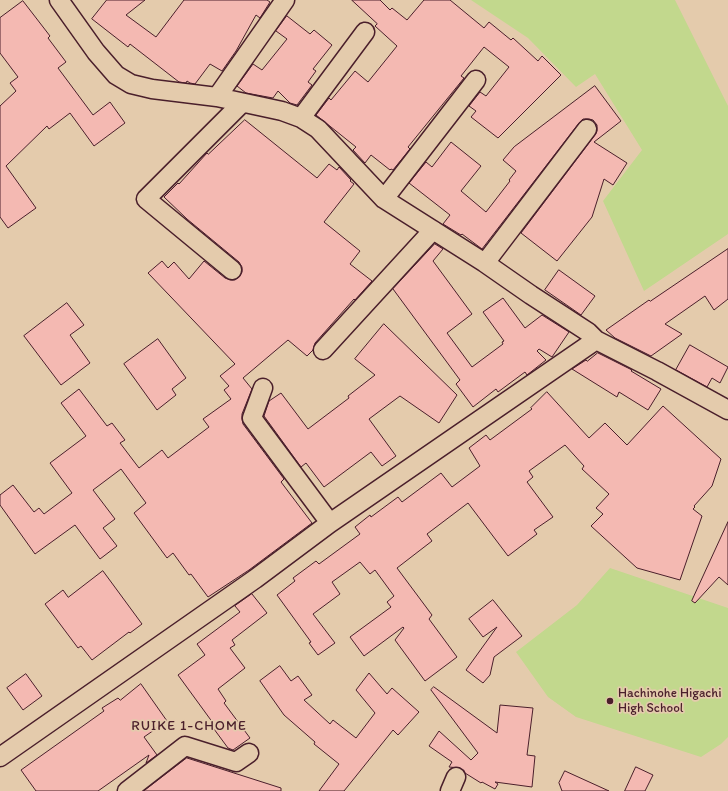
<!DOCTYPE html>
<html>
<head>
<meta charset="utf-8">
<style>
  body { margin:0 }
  canvas { display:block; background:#e4cbac }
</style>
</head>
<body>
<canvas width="728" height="791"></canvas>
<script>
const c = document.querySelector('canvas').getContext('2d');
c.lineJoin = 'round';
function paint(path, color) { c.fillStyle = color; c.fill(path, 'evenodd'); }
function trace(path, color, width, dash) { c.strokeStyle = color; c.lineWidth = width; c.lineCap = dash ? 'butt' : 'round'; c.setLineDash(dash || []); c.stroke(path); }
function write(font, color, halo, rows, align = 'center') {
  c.font = font + ' Itim,sans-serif'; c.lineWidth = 3.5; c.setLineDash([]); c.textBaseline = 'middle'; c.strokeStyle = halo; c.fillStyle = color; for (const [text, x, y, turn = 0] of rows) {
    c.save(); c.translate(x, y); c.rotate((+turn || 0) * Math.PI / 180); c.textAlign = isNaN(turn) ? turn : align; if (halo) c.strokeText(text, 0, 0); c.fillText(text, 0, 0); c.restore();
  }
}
const green = new Path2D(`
  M471,0H675L728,106V234L644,291L603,201L642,150L595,74L576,87L528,38Z
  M610,568L728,608V737L721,744L701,757L576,717L548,697L516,652L577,605Z`);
const building = new Path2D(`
  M107,0H145L126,15L156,37L184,0H267L270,2L260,18L256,15L236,51L222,71L210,64L195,84L190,83L187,81L186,83L179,82L130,44L128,47L92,19Z
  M352,0H380L390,10L392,8L407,20L424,0H450L484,28L489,22L511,40L513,38L538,61L542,56L561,75L498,138L471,117L476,111L469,106L480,92L486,96L509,67L484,47L461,76L464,78L408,147L410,149L393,170L391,169L390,170L371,155L365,163L353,150L356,147L316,115L329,98L331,100L355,71L368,82L397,46L375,26L377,24Z
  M23,1L50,36L48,38L66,62L58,68L93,115L110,102L125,123L94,146L70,113L49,129L47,126L6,166L36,208L8,228L0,217V106L16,91L10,83L18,77L0,53V18Z
  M287,16L310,34L314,30L332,45L313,69L316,71L308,82L312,85L297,105L290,103L278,91L273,98L246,93L237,86L253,64L262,70L287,39L276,31Z
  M595,86L621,121L594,142L627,163L613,185L604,179L592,217L557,261L521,233L595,135L597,131V125L593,120L589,119H583L579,123L482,249L462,234L461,235L443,224L450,215L409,183L426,162L432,167L451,142L481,166L461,191L486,212L510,181L509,180L516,171L503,160L514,147Z
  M245,120L317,178L329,164L337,170L339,167L351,180L350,181L354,184L324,222L360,251L350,264L372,281L355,300L354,299L315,343L313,350L307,356L288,340L243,378L252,389L242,414V419L243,424L284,479L281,482L312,523L249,570L208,597L191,574L189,575L173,553L167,558L134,513L146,503L121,469L93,490L115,519L103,528L117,546L100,559L75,525L35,554L0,505V495L13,485L34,512L39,508L44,514L72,493L50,463L86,436L61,403L79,389L107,426L112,423L125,440L120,443L139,468L162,450L168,458L209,427L203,419L231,399L224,390L229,386L220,376L235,364L148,273L162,261L168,268L174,262L189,279L204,261L225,278L230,280H235L240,276L242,272V267L239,262L187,219L164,197L178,183L179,184L207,153L208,154Z
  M435,244L443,249L433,261L472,314L447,333L472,367L503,344L502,342L504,341L483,312L503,298L525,328L542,315L569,332L552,357L539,349L537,351L546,360L527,375L525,372L498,392L496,389L473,407L456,384L460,380L393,289Z
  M728,249V299L714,310L705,296L665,324L682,334L651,356L615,338L606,330L649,300L650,301Z
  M559,270L595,296L581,315L545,290Z
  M67,303L84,325L70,335L90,363L61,385L24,336Z
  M384,324L457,395L439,423L400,396L369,419L396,456L382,466L371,452L324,487L306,463L301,467L264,416L269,401L281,393L308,429L349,398L348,396L375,375L355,359Z
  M158,339L186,378L172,389L176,395L157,410L124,364Z
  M690,345L728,367L720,383L712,378L707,387L676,370Z
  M598,353L632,370L631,371L661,389L648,410L619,392L617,397L572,369L586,360L587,361Z
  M547,392L589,438L605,423L627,445L663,406L721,459L712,486L694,506L695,507L693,509L702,516L680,580L637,568L591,526L603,514L596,508L609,494L582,469L584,466L565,445L529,471L533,477L527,482L553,517L534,530L537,534L508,556L468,503L427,534L432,541L397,568L432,615L429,619L457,657L425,681L395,640L404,628L403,627L364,656L350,637L391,607L387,602L394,596L375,570L370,574L360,562L332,582L340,594L313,614L335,643L318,655L309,643L311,642L277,595L295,581L293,578L316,561L319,564L360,534L355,527L370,515L371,517L398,497L402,502L441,473L452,487L480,466L469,448L486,435L490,440L532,409L531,408Z
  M728,522V585L719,577L695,603L692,601Z
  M103,571L142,624L130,633L129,632L92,660L81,646L78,648L45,604L63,590L68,597Z
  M252,594L267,613L232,640L235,645L230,648L245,668L218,689L226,701L224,703L250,738L233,750L228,748L211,725L213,723L178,675L205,655L197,644L240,612L235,606Z
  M493,600L522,636L494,657L490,675L483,683L466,670L497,627L483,637L469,619Z
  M280,666L291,681L298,676L312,695L304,700L330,724L333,720L356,738L375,713L356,690L369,673L387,694L392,688L419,712L398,735L393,730L344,791H319L339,764L314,744L315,742L284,715L260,681Z
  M26,674L42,696L23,710L7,688Z
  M141,684L167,721L144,737L157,755L146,763L149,755L98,791H36L21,770L104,711L102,708L118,698L120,700Z
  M434,687L497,733L500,705L533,708L527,755L535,756L532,787L495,782L498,784L495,789L482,782L481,783L465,773L460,768L449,767L452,762L429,746L439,731L471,760L478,753L431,690Z
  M187,758L281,788V791H144Z
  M636,767L653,775L645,791H625Z
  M565,771L609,791H562L559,783Z`);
const minor = new Path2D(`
  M59,0L96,52L116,75L131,84L152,89L217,97L282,111L301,118L318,129L384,199L485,263L531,295L588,332L596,340L657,371L728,410
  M217,97L285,0
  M301,118L365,32
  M384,199L476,80
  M485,263L587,129
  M232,270L146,199L242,103
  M323,350L433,230
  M263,388L252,418L330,523
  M0,757L255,579L330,523L596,340
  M127,791L185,746L236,762L249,753
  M450,791L456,777`);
const markers = [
  [610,701,4,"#4a1f2b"]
];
const poiNames = [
  ["Hachinohe Higachi",618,694],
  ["High School",618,709]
];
const neighbourhoodNames = [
  ["RUIKE 1-CHOME",189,726]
];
paint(green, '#c2d88d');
paint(building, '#f4b9b2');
trace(building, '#4a1f2b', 1);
trace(minor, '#4a1f2b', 21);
trace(minor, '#e4cbac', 18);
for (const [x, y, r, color] of markers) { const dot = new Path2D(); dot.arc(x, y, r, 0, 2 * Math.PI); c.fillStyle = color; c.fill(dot); trace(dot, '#e4cbac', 1.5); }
write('13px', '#4a1f2b', '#e4cbac', poiNames, 'left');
c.letterSpacing = '1px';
write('14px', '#4a1f2b', '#e4cbac', neighbourhoodNames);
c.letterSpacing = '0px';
</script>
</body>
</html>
